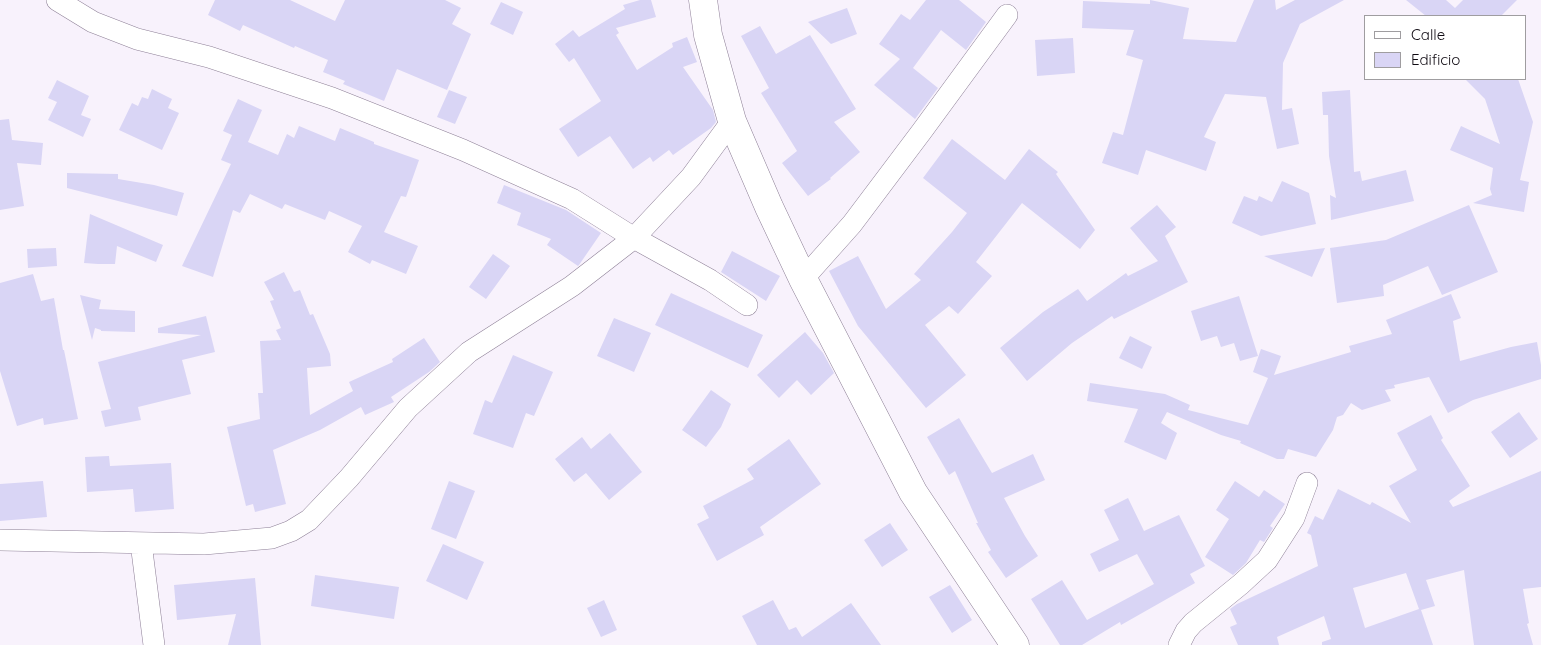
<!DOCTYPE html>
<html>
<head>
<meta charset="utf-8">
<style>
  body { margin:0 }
  #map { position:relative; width:1541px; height:645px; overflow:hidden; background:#f8f2fc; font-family:Quicksand,sans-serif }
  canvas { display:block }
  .legend { position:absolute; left:1364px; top:15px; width:162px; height:65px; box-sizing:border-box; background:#fff; border:1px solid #9f9da0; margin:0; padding:6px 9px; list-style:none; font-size:15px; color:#0f0a12 }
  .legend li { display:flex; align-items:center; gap:10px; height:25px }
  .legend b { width:25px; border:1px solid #9f9da0 }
</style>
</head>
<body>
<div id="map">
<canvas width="1541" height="645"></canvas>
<ul class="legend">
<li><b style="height:6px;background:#fff"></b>Calle</li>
<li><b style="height:14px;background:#d9d5f5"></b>Edificio</li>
</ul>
</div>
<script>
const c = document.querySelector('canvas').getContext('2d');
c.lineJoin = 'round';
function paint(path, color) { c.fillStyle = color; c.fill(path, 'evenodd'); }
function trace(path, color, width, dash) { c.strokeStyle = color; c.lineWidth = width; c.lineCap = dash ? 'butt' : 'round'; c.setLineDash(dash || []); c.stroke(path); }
const building = new Path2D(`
  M215,0H290L335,21L345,0H445L461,8L452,24L471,34L447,90L397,69L384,101L343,84L345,81L323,72L328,60L295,46L294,48L243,25L240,31L208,15Z
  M640,0H651L656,17L616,28L619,33L616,35L637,70L673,47L672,43L687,37L697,62L683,67L713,110L716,122L711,128L673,155L669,150L653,162L650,157L633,169L610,136L578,157L559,129L601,101L574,58L569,62L555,44L573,30L579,37L625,9L623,5Z
  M926,0H959L986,22L966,50L941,30L913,68L938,88L915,119L874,85L900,59L879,44L901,14L910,20Z
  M1150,0L1189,8L1183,39L1236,42L1254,0H1275L1276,10L1295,0H1344L1300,24L1283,63L1282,110L1292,108L1299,144L1277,149L1266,97L1225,94L1204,137L1216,142L1206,171L1146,150L1138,175L1102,163L1113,132L1123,135L1143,60L1126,55L1134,30L1082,28L1083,1L1150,4Z
  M1406,0H1446L1455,8L1463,0H1517L1501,16H1426Z
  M501,2L523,12L513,35L490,24Z
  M847,8L857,34L831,44L808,22Z
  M760,26L776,54L810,35L856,109L834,122L860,152L830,178L831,179L808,196L782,163L797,151L761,93L769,88L741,36Z
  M1073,38L1075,73L1037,76L1035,40Z
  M1465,79H1518L1533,122L1520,180L1529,182L1524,212L1473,203L1492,195L1490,189L1493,168L1450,150L1461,126L1500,144L1485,99Z
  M57,80L89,96L81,115L91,119L83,137L48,120L57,102L48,98Z
  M152,89L172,99L168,108L179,113L162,150L119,130L132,103L138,106L142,97L148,99Z
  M449,90L467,97L455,124L437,117Z
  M1350,90L1354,172L1360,171L1362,181L1406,170L1414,201L1331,220L1330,195L1336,198L1329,156L1328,115H1323L1322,92Z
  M238,99L262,110L248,142L278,155L287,134L294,138L299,126L335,141L340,128L374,142V144L419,160L406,197L401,196L384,232L418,246L406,274L372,260L370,264L348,252L362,226L329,211L325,220L285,204L282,209L250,194L240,213L233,210L213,277L182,266L231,164L221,160L232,135L223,131Z
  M9,119L12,140L43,143L41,165L17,163L24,206L0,210V120Z
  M952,139L1005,180L1029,149L1058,172L1056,174L1095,230L1080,249L1022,203L976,262L992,276L958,314L949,306L925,325L966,375L926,408L858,326L829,271L858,256L886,309L921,280L914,274L952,232L967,213L923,178Z
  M67,173L118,174V179L154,185L184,193L177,216L67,188Z
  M1282,181L1309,193L1316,224L1261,236L1232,223L1244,196L1257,201L1259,196L1272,202Z
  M504,185L566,210L601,233L579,265L578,266L547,245L551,239L517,225L521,213L497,203Z
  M1157,205L1176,227L1165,236L1188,282L1114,319L1112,316L1072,343L1027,381L1000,348L1043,312L1078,289L1087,301L1126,273L1128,276L1158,261L1130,228Z
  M1469,205L1498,272L1442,295L1428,266L1383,285L1384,296L1337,303L1330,248L1386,240Z
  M90,214L163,245L156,262L117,246L115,264H98L84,263Z
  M56,248L57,266L28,268L27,249Z
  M1325,248L1312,277L1264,256Z
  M732,251L780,276L766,301L721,272Z
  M493,254L510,266L486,299L469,287Z
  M284,272L294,292L300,290L310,315L313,314L330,354L331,366L307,368L310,415L353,391L349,382L393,362L392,359L424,338L440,362L429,372L391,397L394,402L365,415L361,407L320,430L273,450L286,504L255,512L253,504L246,506L227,427L260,419L258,393H263L260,341L281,340L276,330L281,328L270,301L274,300L264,282Z
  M33,274L41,301L54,298L63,350H64L78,419L44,425L43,418L17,426L0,371V283Z
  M671,293L763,335L748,368L655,325Z
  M1451,294L1461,318L1453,321L1460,361L1511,347L1537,342L1541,365V379L1473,400L1448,413L1429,377L1394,385L1395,388L1385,390L1391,401L1362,410L1351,403L1343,415L1337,417L1333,430L1316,457L1288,449L1284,459H1277L1240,443L1241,441L1221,435L1167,412L1161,423L1177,433L1166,460L1124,442L1138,409L1087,401L1090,383L1165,394L1190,405L1188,410L1248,425L1268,378L1253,372L1261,349L1281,356L1274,375L1351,352L1349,346L1392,334L1386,320Z
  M80,295L101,300L99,309L135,311V332L101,331V330L95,328L92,340Z
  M1239,296L1258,356L1240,361L1234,343L1221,347L1217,336L1201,341L1191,311Z
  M206,316L215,352L182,360L191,394L138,407L141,420L105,427L101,411L111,409L98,362L201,335L158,333V328Z
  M614,318L651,333L634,372L597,356Z
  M805,332L823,353L834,373L811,395L797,380L779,398L757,375Z
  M1130,336L1152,347L1142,369L1119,358Z
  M513,355L553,372L534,416L526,413L513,448L473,434L485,400L492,403Z
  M711,390L731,404L721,427L706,447L682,430Z
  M1519,412L1538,439L1510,458L1491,432Z
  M1431,415L1443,438L1441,440L1470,486L1449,501L1453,507L1541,471V587L1523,589L1529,623L1527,624L1533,645H1474L1464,570L1426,580L1435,606L1421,610L1433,645H1322V642L1331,639L1324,616L1277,637L1279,645H1238L1230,627L1237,624L1230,609L1237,604L1318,566L1311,535L1307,533L1315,516L1323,520L1338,489L1370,505L1372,502L1411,523L1389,486L1417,470L1397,433ZM1406,573L1419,609L1365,628L1353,588Z
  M959,418L992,473L1033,454L1045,480L1004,498L1025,536L1038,556L1006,578L988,552L991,550L976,523H978L955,471L949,475L927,437Z
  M610,433L642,472L609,500L586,473L574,482L555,459L582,437L591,449Z
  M789,439L821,484L760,527L764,535L717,561L697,524L709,518L703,506L754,479L747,469Z
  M109,456L110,466L171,463L174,509L135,512L133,489L87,492L85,457Z
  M43,481L47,517L0,521V484Z
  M449,481L475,491L456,539L431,529Z
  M1235,481L1259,497L1264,490L1285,504L1270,526L1273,528L1264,542L1260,540L1246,563L1233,575L1205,557L1229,519L1216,510Z
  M1128,498L1144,531L1179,515L1205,566L1190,574L1195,583L1121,625L1120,622L1082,645H1060L1031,599L1062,580L1087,620L1154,584L1137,554L1099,572L1090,554L1119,540L1104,510Z
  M890,523L908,550L882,567L864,540Z
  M443,544L484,562L467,600L426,581Z
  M315,575L399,587L394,619L311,606Z
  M255,578L261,645H228L236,614L177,620L174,585Z
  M950,585L972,620L952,633L929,597Z
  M604,600L617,630L601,637L587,608Z
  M773,600L789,630L796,627L802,637L851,603L881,645H757L742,616Z`);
const minor = new Path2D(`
  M57,0L93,22L137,39L209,57L332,98L463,150L572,199L634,238L710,280L747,305
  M803,279L852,224L922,131L1007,15
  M0,540L204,544L272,538L291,531L309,520L349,478L408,408L469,352L572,286L634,238L691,177L732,121
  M141,543L154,645
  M1179,645L1186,631L1193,623L1241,584L1267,560L1294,518L1307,483`);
const major = new Path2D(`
  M703,0L708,35L732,121L769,207L803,279L913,492L1015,645`);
paint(building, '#d9d5f5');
trace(minor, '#8e8097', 22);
trace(major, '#8e8097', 29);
trace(minor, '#fff', 21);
trace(major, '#fff', 28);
</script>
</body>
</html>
